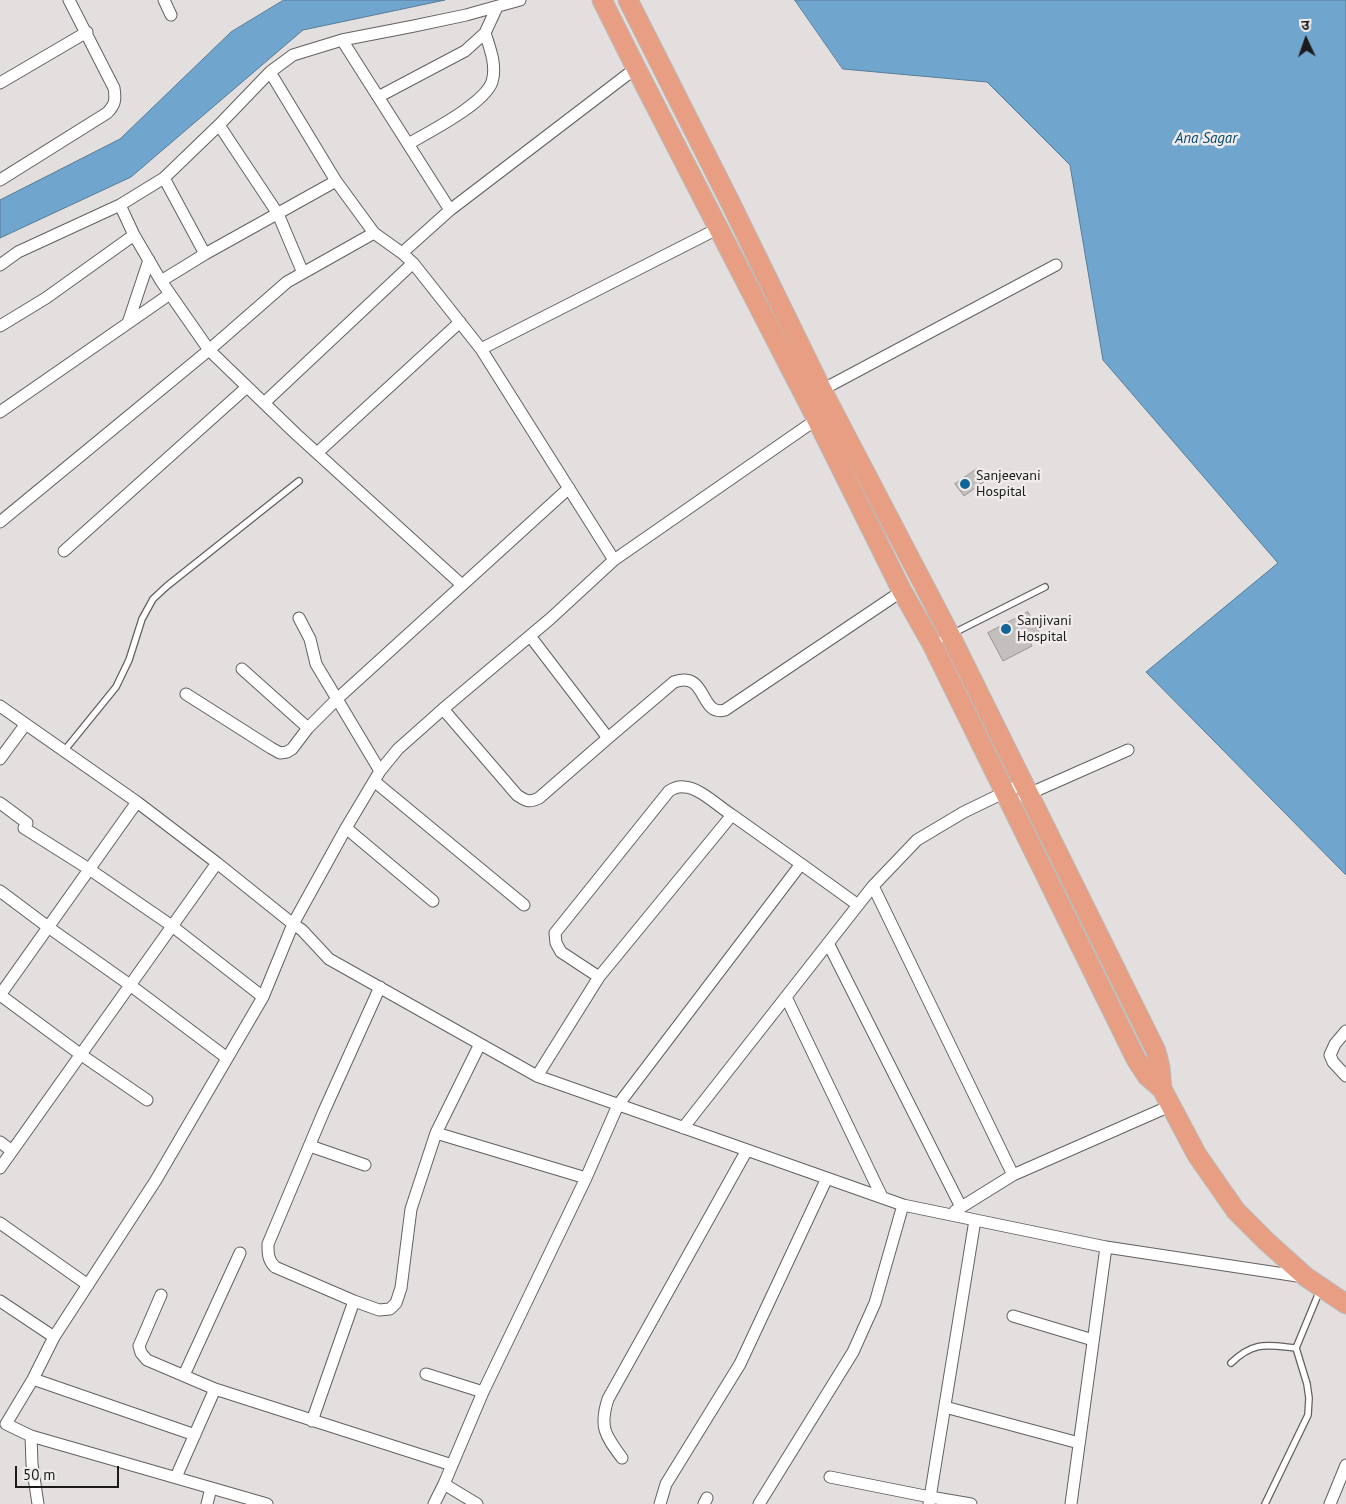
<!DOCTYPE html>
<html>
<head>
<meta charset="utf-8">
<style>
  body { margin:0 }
  #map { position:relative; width:1346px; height:1504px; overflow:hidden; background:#e3dfde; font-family:"PT Sans","Noto Sans Devanagari",sans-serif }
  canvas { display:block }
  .north { position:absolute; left:1281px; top:15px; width:50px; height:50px; -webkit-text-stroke:4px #f0eceb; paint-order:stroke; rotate:357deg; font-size:14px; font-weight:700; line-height:20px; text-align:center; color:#1c1b1a }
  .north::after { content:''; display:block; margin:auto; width:18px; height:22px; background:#1c1b1a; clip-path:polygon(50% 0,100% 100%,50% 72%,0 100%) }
  .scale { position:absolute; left:15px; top:1466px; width:104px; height:22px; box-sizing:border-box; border:2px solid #1c1b1a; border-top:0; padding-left:6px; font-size:15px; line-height:18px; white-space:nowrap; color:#1c1b1a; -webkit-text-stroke:4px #f0eceb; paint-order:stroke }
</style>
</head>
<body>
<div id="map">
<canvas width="1346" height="1504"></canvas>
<div class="north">उ</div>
<div class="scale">50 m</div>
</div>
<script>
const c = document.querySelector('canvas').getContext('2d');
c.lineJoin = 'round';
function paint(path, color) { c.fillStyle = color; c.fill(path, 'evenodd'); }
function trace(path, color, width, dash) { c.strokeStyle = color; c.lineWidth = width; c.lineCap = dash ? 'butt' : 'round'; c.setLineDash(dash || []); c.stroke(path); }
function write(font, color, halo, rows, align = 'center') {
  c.font = font + ' "PT Sans",sans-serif'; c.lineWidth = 5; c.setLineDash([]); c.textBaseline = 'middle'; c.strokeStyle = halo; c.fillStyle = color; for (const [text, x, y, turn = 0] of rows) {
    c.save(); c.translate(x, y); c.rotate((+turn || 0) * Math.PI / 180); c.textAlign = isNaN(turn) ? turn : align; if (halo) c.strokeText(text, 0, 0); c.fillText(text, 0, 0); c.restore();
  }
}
const water = new Path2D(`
  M284,0H445L303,30L131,177L0,238V200L120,139L231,32Z
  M795,0H1346V875L1146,672L1278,563L1103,360L1070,165L987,82L843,69Z`);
const building = new Path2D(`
  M977,469L985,481L964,496L955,484Z
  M1028,612L1041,636L1030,642L1032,646L1003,661L988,633Z`);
const service = new Path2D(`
  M934,643L1045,587
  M64,751L116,687L129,660L142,619L153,599L167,586L299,481
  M1231,1363C1254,1341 1266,1345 1296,1348
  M1265,1504L1308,1415L1309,1398L1307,1384L1296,1348L1320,1290`);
const minor = new Path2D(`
  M164,0L171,15
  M342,40L450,210
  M636,68L450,210L402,253L413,263L481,349L719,228
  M270,72L336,181L374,233L402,253
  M0,83L87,32
  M378,97L465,51L485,33L497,7
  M408,144C429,132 484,104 492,82C497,66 490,48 485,33
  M164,178L205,254
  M0,180L107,113C115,105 116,100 114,88L69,0
  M120,205L134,235L161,281L209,350L296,434L462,585
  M0,265L18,252L120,205L164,178L219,125L270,72L293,55L342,40L414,26L466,15L520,0
  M303,273L374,233
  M161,281L205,254L336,181
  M128,323L149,260
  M0,326L46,298L134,235
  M481,349L614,560
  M818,392L1056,265
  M264,403L413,263
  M0,412L170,294
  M317,453L460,322
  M0,522L209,350L287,282L303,273L278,214L219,125
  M64,551L247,387
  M530,636L608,738L674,682C708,670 699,717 725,710L902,591
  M242,669L308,728
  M186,694L271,748L280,753L287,752L292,749L308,728L337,699L316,664L310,639L299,618
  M0,706L137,802L217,863L293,924L302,930L329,959L537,1076L903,1205L1106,1247L1304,1277
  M443,709L517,795C526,801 529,803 539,798L608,738
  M0,759L25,725
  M380,771L337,699L569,488
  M374,781L524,905
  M1024,796L1128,750
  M0,803L27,823
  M24,828L89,869L172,926L263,997
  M346,828L433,901
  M873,886L917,840L964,812L1024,783
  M0,891L48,927L130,985L227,1058
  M828,943L961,1207
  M599,977L561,952L556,943L555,933L669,791C674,788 678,786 684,787C699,787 719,807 732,815
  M380,987L324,1111L268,1244C268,1254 268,1260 275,1267L354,1301L379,1310L390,1309L396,1303L401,1288L411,1209L436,1133L480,1044
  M0,995L137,802
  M0,995L80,1054L147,1100
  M786,997L882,1197
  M1346,1031L1335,1044L1330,1055L1333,1062L1346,1076
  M537,1076L599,977L732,815L801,864
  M683,1128L873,886L1013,1175L1170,1106
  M436,1133L586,1178
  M0,1142L12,1151
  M310,1146L365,1165
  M0,1168L217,863
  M955,1211L1013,1175
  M0,1223L88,1285
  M161,1295L139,1346L141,1353L147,1360L215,1389L452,1465
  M0,1301L54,1337
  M1013,1316L1093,1340
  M426,1374L483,1392
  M184,1375L240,1253
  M33,1379L195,1435
  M945,1407L1079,1443
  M312,1421L354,1301
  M31,1436L32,1464L38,1504
  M622,1458C605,1435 599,1427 608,1399L747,1150
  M176,1477L215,1389
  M830,1477L930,1497L971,1504
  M444,1484L477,1504
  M207,1504L211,1488
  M267,1504L31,1436L6,1424L33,1379L54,1337L156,1180L263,997L293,924L346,828L380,771L398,749L443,709L550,619L614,560L820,417
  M434,1504L444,1484L483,1392L586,1178L618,1105L801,864L858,905
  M660,1504L666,1484L740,1364L827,1178
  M704,1504L707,1498
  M759,1504L853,1352L875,1303L903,1205
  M929,1504L975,1220
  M1071,1504L1106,1247
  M1330,1504L1346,1465`);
const trunk = new Path2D(`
  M602,0L636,68L817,420L902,591L932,644L1136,1059L1147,1076L1162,1089L1197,1155L1236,1211L1266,1241L1306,1277L1346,1304
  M628,0L731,204L822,390L950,635L1156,1051L1160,1067L1162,1089`);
const markers = [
  [965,484,6,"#136597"],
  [1006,629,6,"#136597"]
];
const poiNames = [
  ["Sanjeevani",976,476],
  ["Hospital",976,492],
  ["Sanjivani",1017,621],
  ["Hospital",1017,637]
];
const waterNames = [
  ["Ana Sagar",1206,139]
];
paint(water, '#70a5cd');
trace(water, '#577c97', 1);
paint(building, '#c2bfbd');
trace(building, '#999594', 1);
trace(service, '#63605f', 8);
trace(minor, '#63605f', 13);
trace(trunk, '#bbbbba', 21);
trace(service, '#fff', 5.5);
trace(minor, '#fff', 11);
trace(trunk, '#e89e82', 19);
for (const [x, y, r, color] of markers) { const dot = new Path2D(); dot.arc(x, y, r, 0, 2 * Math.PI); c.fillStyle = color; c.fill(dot); trace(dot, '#f0eceb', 2); }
write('14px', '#1c1b1a', '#f0eceb', poiNames, 'left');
write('italic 15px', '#084a71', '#f0eceb', waterNames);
</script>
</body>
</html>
